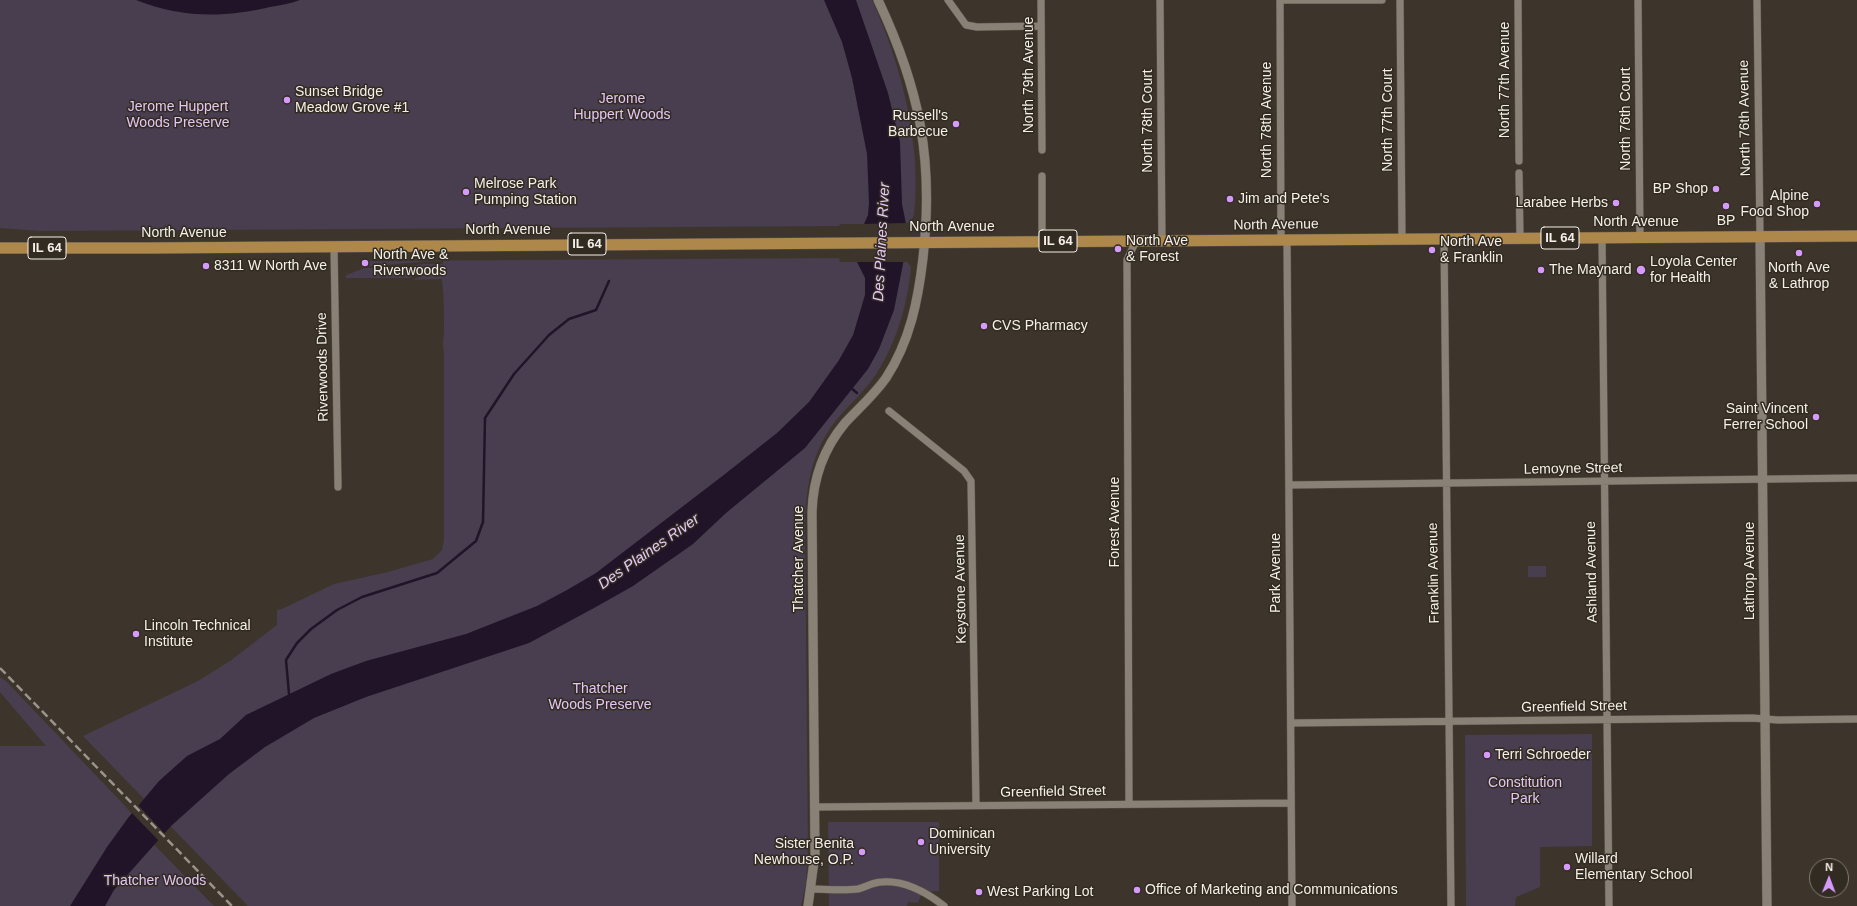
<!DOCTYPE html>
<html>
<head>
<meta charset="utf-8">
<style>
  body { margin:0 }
  #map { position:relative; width:1857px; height:906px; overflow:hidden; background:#3d352c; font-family:Helvetica,sans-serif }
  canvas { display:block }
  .north { position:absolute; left:1809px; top:858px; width:40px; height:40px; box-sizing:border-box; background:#322b22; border:1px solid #807a72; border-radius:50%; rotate:1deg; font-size:11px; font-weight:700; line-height:16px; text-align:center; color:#f4f0e9 }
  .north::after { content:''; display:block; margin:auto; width:14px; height:18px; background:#d69bfa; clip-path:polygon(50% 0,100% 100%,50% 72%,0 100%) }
</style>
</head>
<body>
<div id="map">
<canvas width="1857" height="906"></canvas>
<div class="north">N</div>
</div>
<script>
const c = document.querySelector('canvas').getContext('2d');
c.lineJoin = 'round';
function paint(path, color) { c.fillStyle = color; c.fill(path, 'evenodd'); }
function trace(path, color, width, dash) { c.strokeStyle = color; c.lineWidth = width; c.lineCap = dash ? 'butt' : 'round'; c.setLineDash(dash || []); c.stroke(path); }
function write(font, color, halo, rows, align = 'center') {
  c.font = font + ' Helvetica,sans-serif'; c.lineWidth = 3; c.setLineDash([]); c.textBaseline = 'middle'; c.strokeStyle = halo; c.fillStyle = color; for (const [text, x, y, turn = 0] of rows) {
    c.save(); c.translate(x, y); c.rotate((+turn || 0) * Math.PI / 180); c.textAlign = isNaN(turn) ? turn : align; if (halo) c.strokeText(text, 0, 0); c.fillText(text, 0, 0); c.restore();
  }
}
const green = new Path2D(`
  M0,0H872C901,64 922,144 914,215L911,221L906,224H840L839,226L41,231L0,228Z
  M839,258L840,262H907L911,267C908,301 898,337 881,366C868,390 846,406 831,427C811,456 806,489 805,523L808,853L806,883L801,906H248L83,736L198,681L230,661L277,625V610L282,609L334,584L388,572L433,559L442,550L444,539V351C442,343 444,337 444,330C444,313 444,296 442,279L413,280L432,271L443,270V267L428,269L409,278H346V275L365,268H402L423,264H443V261C418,261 394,265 369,266V261Z
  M1528,566H1546V577H1528Z
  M0,677L6,681L126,807L132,814L128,818L214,906H0V746H46L0,692Z
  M1592,734V846L1540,847V887L1516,897L1515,906H1466L1465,735Z
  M828,822H939V891L922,892L918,903L908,902L907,906H829Z`);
const water = new Path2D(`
  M136,0H300C290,4 280,5 270,7C223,18 181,18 136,0Z
  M824,0H856L888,93L900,142L902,204L906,224L903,264L894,310L879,349L868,369L805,448L726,513L693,544L633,586L594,608L529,643L366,697L314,718L265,747L229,774L171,826L114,890L105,906H70L107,847L128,818L159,781L187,756L220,739L246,715L331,674L366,661L466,634L537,606L567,590L596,573L725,474L777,433L809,402L839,360L853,335L865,295V278L857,262L864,224L868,215L869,203L867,154L852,78L842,42Z`);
const pier = new Path2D(`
  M908,223L905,262H855L862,224Z
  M137,804L165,834L159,841L131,812Z`);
const stream = new Path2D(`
  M850,387L857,393
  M289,694L286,660L297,643L311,629L337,610L362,597L437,573L476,541L483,522L485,418L514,374L549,335L569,319L596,310L609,281`);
const minor = new Path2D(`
  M948,0L966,25L977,27L1041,26
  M1041,0L1042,150
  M1160,0L1162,241
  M1280,0L1281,240
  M1280,0H1382
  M1400,0L1402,239
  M1518,0L1519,161
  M1638,0L1640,237
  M1757,0L1760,236
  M1519,173L1520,238
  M1042,176V241
  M1602,238L1609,906
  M1444,239L1451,906
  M1287,240L1292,906
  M334,246L338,487
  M889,411L964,471L971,481L976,805
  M1289,485L1857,478
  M1291,723L1752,718L1778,720L1857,719
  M1129,804L1127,260L1136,241
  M815,807L1291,803
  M811,889C826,889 843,891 858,889C866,887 873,882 882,882C904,880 926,892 944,906`);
const tertiary = new Path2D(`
  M1760,236L1767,906
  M808,906L815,854L812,512C813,479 824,448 845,423C859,408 874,395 886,378C910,341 918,301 923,258C934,160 920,89 878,0`);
const primary = new Path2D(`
  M0,248H151L1857,236`);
const rail = new Path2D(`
  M0,668L232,906`);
const markers = [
  [287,100,4,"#d69bfa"],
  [956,124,4,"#d69bfa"],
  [1716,189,4,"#d69bfa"],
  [466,192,4,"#d69bfa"],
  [1230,199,4,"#d69bfa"],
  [1616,203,4,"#d69bfa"],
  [1817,204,4,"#d69bfa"],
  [1726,206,4,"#d69bfa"],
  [1118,249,4,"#d69bfa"],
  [1432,250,4,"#d69bfa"],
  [1799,253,4,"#d69bfa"],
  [365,263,4,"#d69bfa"],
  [206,266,4,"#d69bfa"],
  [1541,270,4,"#d69bfa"],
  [1641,270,5,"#d69bfa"],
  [984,326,4,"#d69bfa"],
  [1816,417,4,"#d69bfa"],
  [136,634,4,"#d69bfa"],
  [1487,755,4,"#d69bfa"],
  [921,842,4,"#d69bfa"],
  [862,852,4,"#d69bfa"],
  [1567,867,4,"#d69bfa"],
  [1137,890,4,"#d69bfa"],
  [979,892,4,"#d69bfa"]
];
const shields = [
  [1560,238,38],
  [1058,241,38],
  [587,244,38],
  [47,248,38]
];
const shieldNames = [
  ["IL 64",1560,238],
  ["IL 64",1058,241],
  ["IL 64",587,244],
  ["IL 64",47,248]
];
const streetNames = [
  ["North 79th Avenue",1029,75,-90],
  ["North 77th Avenue",1505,80,-90],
  ["North 76th Avenue",1745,118,-91],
  ["North 76th Court",1626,119,-90],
  ["North 78th Avenue",1267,120,-90],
  ["North 77th Court",1388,120,-90],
  ["North 78th Court",1148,121,-90],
  ["North Avenue",1636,222],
  ["North Avenue",1276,225,-1],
  ["North Avenue",952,227],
  ["North Avenue",508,230],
  ["North Avenue",184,233],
  ["Riverwoods Drive",323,367,-91],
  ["Lemoyne Street",1573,469,-1],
  ["Forest Avenue",1115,522,-90],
  ["Thatcher Avenue",799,559,-90],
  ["Lathrop Avenue",1750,571,-90],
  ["Ashland Avenue",1592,572,-91],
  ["Park Avenue",1276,573,-90],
  ["Franklin Avenue",1434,573,-91],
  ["Keystone Avenue",961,589,-91],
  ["Greenfield Street",1574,707,-1],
  ["Greenfield Street",1053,792,-1]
];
const poiNames = [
  ["Sunset Bridge",295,92],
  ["Meadow Grove #1",295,108],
  ["Russell's",948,116,"right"],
  ["Barbecue",948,132,"right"],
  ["Melrose Park",474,184],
  ["Pumping Station",474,200],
  ["BP Shop",1708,189,"right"],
  ["Alpine",1809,196,"right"],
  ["Food Shop",1809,212,"right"],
  ["Jim and Pete's",1238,199],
  ["Larabee Herbs",1608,203,"right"],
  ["BP",1726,221,"center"],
  ["North Ave",1126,241],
  ["& Forest",1126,257],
  ["North Ave",1440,242],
  ["& Franklin",1440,258],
  ["North Ave &",373,255],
  ["Riverwoods",373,271],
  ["Loyola Center",1650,262],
  ["for Health",1650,278],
  ["8311 W North Ave",214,266],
  ["North Ave",1799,268,"center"],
  ["& Lathrop",1799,284,"center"],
  ["The Maynard",1549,270],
  ["CVS Pharmacy",992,326],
  ["Saint Vincent",1808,409,"right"],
  ["Ferrer School",1808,425,"right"],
  ["Lincoln Technical",144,626],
  ["Institute",144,642],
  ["Terri Schroeder",1495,755],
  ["Dominican",929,834],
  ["University",929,850],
  ["Sister Benita",854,844,"right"],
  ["Newhouse, O.P.",854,860,"right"],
  ["Willard",1575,859],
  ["Elementary School",1575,875],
  ["Office of Marketing and Communications",1145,890],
  ["West Parking Lot",987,892]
];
const parkNames = [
  ["Jerome",622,99],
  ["Huppert Woods",622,115],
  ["Jerome Huppert",178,107],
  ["Woods Preserve",178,123],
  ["Thatcher",600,689],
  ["Woods Preserve",600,705],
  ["Constitution",1525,783],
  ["Park",1525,799],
  ["Thatcher Woods",155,881]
];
const waterNames = [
  ["Des Plaines River",882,242,-87],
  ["Des Plaines River",649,552,-35]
];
paint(green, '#483e4f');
paint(water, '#211429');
paint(pier, '#3d352c');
trace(stream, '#211429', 2.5);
trace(minor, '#5a544b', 8);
trace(tertiary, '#5a544b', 10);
trace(primary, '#5a544b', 12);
trace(minor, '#8a8176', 7);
trace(tertiary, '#8a8176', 9);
trace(primary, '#ae884a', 11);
trace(rail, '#9a948c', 2.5, [8, 4]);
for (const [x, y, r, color] of markers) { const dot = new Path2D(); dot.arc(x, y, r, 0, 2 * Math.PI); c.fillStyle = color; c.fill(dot); trace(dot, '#322b22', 1.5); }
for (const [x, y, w] of shields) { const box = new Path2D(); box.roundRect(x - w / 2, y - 11, w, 22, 3); c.fillStyle = '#322b22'; c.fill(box); trace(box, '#f4f0e9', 1); }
write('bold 13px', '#f4f0e9', null, shieldNames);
write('14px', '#f4f0e9', '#322b22', streetNames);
write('14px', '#f4f0e9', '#322b22', poiNames, 'left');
write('14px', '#e3c5f6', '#322b22', parkNames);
write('italic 15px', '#e6c8f9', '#322b22', waterNames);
</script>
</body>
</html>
